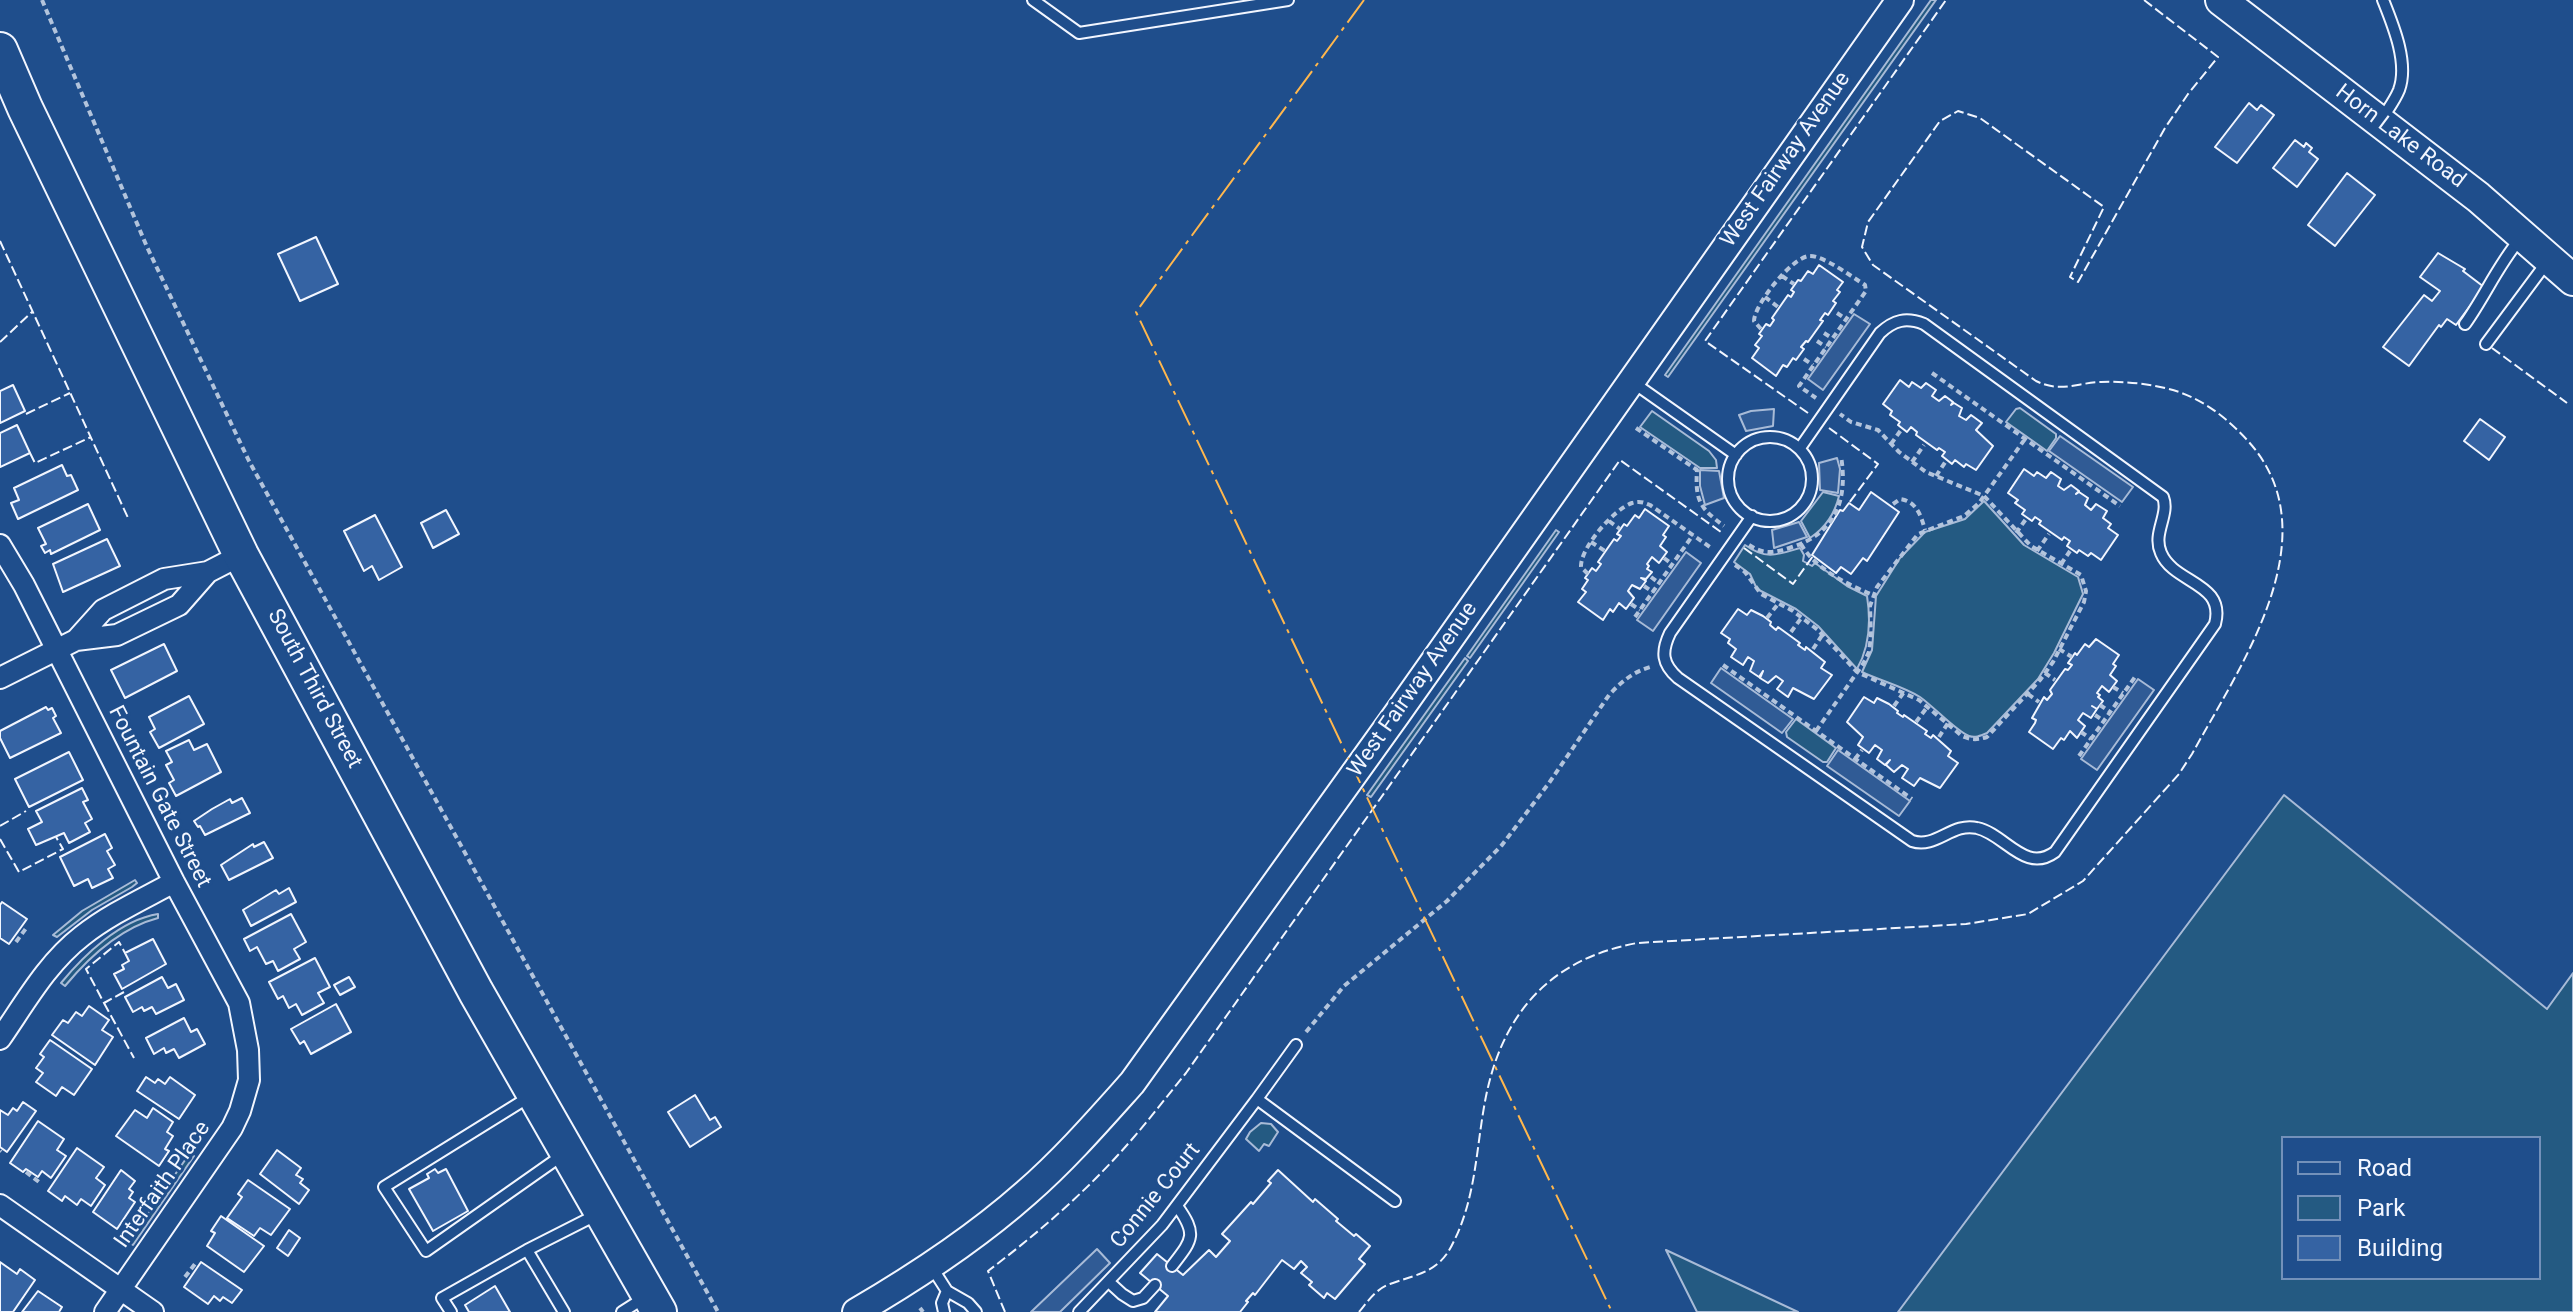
<!DOCTYPE html>
<html>
<head>
<meta charset="utf-8">
<style>
  body { margin:0 }
  #map { position:relative; width:2573px; height:1312px; overflow:hidden; background:#1f4e8c; font-family:Roboto,sans-serif }
  canvas { display:block }
  .legend { position:absolute; left:2281px; top:1136px; width:260px; height:144px; box-sizing:border-box; background:#1f4e8c; border:2px solid #7391ba; margin:0; padding:10px 14px; list-style:none; font-size:24px; color:#f2f6ff }
  .legend li { display:flex; align-items:center; gap:16px; height:40px }
  .legend b { width:40px; border:2px solid #7391ba }
</style>
</head>
<body>
<div id="map">
<canvas width="2573" height="1312"></canvas>
<ul class="legend">
<li><b style="height:10px;background:#1f4e8c"></b>Road</li>
<li><b style="height:22px;background:#245a82"></b>Park</li>
<li><b style="height:22px;background:#3563a3"></b>Building</li>
</ul>
</div>
<script>
const c = document.querySelector('canvas').getContext('2d');
c.lineJoin = 'round';
function paint(path, color) { c.fillStyle = color; c.fill(path, 'evenodd'); }
function trace(path, color, width, dash) { c.strokeStyle = color; c.lineWidth = width; c.lineCap = dash ? 'butt' : 'round'; c.setLineDash(dash || []); c.stroke(path); }
function write(font, color, halo, rows, align = 'center') {
  c.font = font + ' Roboto,sans-serif'; c.lineWidth = 6; c.setLineDash([]); c.textBaseline = 'middle'; c.strokeStyle = halo; c.fillStyle = color; for (const [text, x, y, turn = 0] of rows) {
    c.save(); c.translate(x, y); c.rotate((+turn || 0) * Math.PI / 180); c.textAlign = isNaN(turn) ? turn : align; if (halo) c.strokeText(text, 0, 0); c.fillText(text, 0, 0); c.restore();
  }
}
const green = new Path2D(`
  M1931,0H1936L1668,377L1665,375Z
  M2020,408L2056,434V438L2047,451L2006,422L2016,409Z
  M1652,411L1709,451L1716,460L1717,468H1700L1640,427Z
  M1823,492L1839,496C1835,513 1825,528 1810,538L1801,521Z
  M1984,501L2024,545L2078,577L2083,594L2054,653L2038,679L1987,733C1980,736 1975,738 1969,736C1957,732 1933,706 1920,697C1902,686 1881,681 1862,672L1872,650L1876,596L1900,558L1925,532L1965,519Z
  M1556,530L1559,532L1470,658L1467,656Z
  M1745,545C1766,560 1777,555 1800,548L1804,555L1803,561L1812,566L1815,563L1847,586L1867,596C1871,621 1870,646 1857,669L1818,626L1796,609L1757,589L1750,574L1734,562Z
  M1465,658L1468,661L1371,797L1367,795Z
  M1796,719L1836,748L1827,762H1823L1787,737L1786,732Z
  M2284,795L2547,1009L2573,973V1312H1898ZM2539,1138V1278H2283V1138Z
  M135,880L137,883L132,887L92,910L57,937L53,935L82,911Z
  M158,914V918C120,928 89,957 65,986L61,983C84,955 120,920 158,914Z
  M1261,1123L1271,1124L1278,1132L1269,1146L1264,1144L1259,1151L1246,1139L1250,1132Z
  M190,1153L194,1156L133,1245L128,1242Z
  M1666,1250L1798,1312H1697Z`);
const parking = new Path2D(`
  M1854,314L1870,324L1823,390L1808,379Z
  M1774,409L1773,426L1746,431L1739,415L1751,411Z
  M2060,436L2133,487L2122,502L2049,451Z
  M1837,458L1840,469L1838,493L1820,490L1819,463Z
  M1700,470L1719,471L1724,498L1705,505L1700,486Z
  M1799,522L1807,537L1774,548L1772,530Z
  M1686,552L1701,563L1653,631L1637,620Z
  M1721,668L1793,719L1782,733L1711,683Z
  M2138,679L2154,690L2097,770L2081,759Z
  M1838,750L1910,801L1899,816L1827,766Z
  M1097,1249L1110,1263L1060,1312H1031Z`);
const building = new Path2D(`
  M2249,103L2257,110L2261,105L2274,115L2237,163L2215,147Z
  M2295,140L2304,147L2306,143L2312,148L2309,152L2318,159L2297,187L2273,168Z
  M2347,173L2375,195L2335,246L2308,225Z
  M316,237L338,284L300,301L278,254Z
  M2438,253L2465,269L2463,271L2484,287L2456,325L2447,319L2441,327L2439,325L2409,366L2383,347L2424,295L2432,301L2440,291L2420,277Z
  M1819,265L1843,282L1837,290L1840,292L1833,301L1836,303L1828,315L1825,313L1820,320L1823,321L1808,342L1806,341L1801,347L1804,349L1796,360L1793,358L1787,367L1783,365L1776,376L1752,358L1759,348L1755,345L1762,336L1759,334L1766,324L1770,326L1774,320L1772,318L1788,295L1791,297L1794,292L1791,290L1798,280L1801,281L1808,271L1813,274Z
  M1900,380L1909,387L1912,382L1921,388L1926,383L1936,390L1932,396L1939,401L1945,396L1953,402L1951,405L1954,403L1962,408L1959,416L1966,420L1971,415L1982,423L1976,430L1993,446L1976,470L1966,464L1964,467L1955,460L1952,464L1942,456L1945,452L1939,448L1937,450L1916,435L1917,432L1911,427L1907,432L1898,425L1900,422L1890,415L1892,411L1883,404Z
  M13,385L25,411L0,423V391Z
  M2480,419L2505,437L2489,460L2464,441Z
  M17,425L30,453L0,467V433Z
  M62,465L67,476L71,475L78,490L18,519L11,503L19,500L14,488Z
  M2024,469L2034,476L2037,472L2046,478L2051,472L2061,479L2058,486L2064,490L2071,485L2079,491L2076,494L2079,492L2088,498L2085,505L2091,510L2096,504L2107,511L2103,518L2111,524L2108,528L2118,535L2101,560L2091,553L2088,556L2079,550L2077,553L2067,546L2070,541L2064,537L2062,540L2039,524L2041,521L2035,517L2032,521L2022,514L2025,510L2015,503L2018,500L2008,493Z
  M1871,492L1899,512L1867,561L1863,558L1851,574L1841,567L1836,573L1812,555L1840,510L1843,511L1849,503L1859,510Z
  M88,504L100,530L51,554L50,550L45,553L41,546L46,544L38,528Z
  M1645,509L1669,526L1663,535L1666,537L1660,546L1667,552L1659,563L1652,557L1647,564L1649,566L1647,569L1652,572L1646,579L1641,578L1646,581L1640,589L1632,585L1628,591L1634,598L1626,609L1619,603L1613,612L1610,609L1603,620L1578,602L1586,592L1582,589L1588,580L1585,578L1592,568L1596,571L1601,564L1598,562L1614,539L1617,541L1621,536L1617,534L1624,524L1627,526L1635,515L1639,518Z
  M446,510L459,534L433,548L421,523Z
  M375,515L402,567L379,580L372,566L364,571L344,531Z
  M107,539L120,566L63,592L53,564Z
  M1738,609L1747,615L1751,610L1763,616L1771,622L1770,625L1776,630L1778,627L1800,643L1798,645L1805,650L1806,647L1825,662L1821,668L1832,675L1814,699L1793,688L1788,697L1777,689L1783,681L1776,676L1768,683L1760,678L1763,671L1759,677L1750,671L1754,661L1748,657L1743,665L1731,657L1736,649L1728,643L1730,639L1721,633Z
  M2096,639L2119,655L2113,664L2116,666L2110,675L2117,681L2109,692L2102,686L2097,693L2100,695L2098,697L2103,701L2097,709L2092,706L2097,709L2091,718L2083,713L2078,720L2085,726L2077,738L2070,731L2064,740L2061,738L2053,749L2029,732L2035,723L2036,720L2032,718L2044,697L2047,700L2052,694L2050,690L2065,669L2068,670L2072,665L2068,663L2075,653L2077,655L2085,644L2089,647Z
  M164,644L177,671L125,698L111,670Z
  M189,696L204,724L159,748L150,732L155,729L149,717Z
  M1864,697L1874,703L1877,698L1889,704L1898,711L1897,713L1903,717L1904,715L1927,731L1925,734L1931,738L1933,735L1951,751L1948,756L1958,763L1940,788L1920,778L1914,786L1902,778L1908,769L1902,765L1894,772L1886,765L1890,760L1885,765L1877,759L1882,750L1875,745L1869,753L1858,745L1863,737L1847,722Z
  M46,707L48,710L52,708L56,716L53,718L61,733L10,758L0,738V731Z
  M189,740L194,750L207,744L221,772L176,796L169,783L174,780L166,765L172,762L166,751Z
  M69,752L83,780L29,807L15,779Z
  M82,788L88,800L83,802L92,819L85,823L90,832L69,843L64,833L36,845L28,829L42,822L36,811Z
  M242,798L250,813L205,835L200,826L198,827L194,821L212,809L230,799L232,803Z
  M105,834L112,848L107,851L115,865L108,869L113,878L92,888L88,879L74,886L60,857Z
  M264,842L273,858L229,880L221,865L253,844L254,847Z
  M289,888L296,902L251,926L243,910L276,890L279,894Z
  M2,902L27,919L9,944L0,938V905Z
  M291,914L306,942L294,949L300,959L278,971L273,961L266,964L257,947L250,951L244,939Z
  M153,939L166,964L122,989L114,974L124,969L122,965L129,961L125,953Z
  M315,958L330,987L318,993L324,1003L302,1015L296,1004L289,1008L283,996L278,999L269,982Z
  M162,977L168,988L176,984L184,1000L156,1014L152,1007L144,1011L142,1007L133,1012L125,997Z
  M349,977L355,987L340,995L334,985Z
  M336,1004L351,1032L311,1054L304,1041L300,1044L291,1029Z
  M89,1006L109,1020L102,1030L113,1037L95,1065L52,1035L63,1020L68,1023L76,1012L82,1016Z
  M184,1018L191,1032L197,1029L205,1044L179,1058L174,1049L166,1053L164,1048L154,1054L146,1038Z
  M50,1040L92,1069L74,1095L62,1087L56,1096L36,1082L43,1073L36,1068L44,1057L40,1054Z
  M146,1077L155,1083L158,1079L165,1084L170,1077L195,1095L179,1119L137,1091Z
  M695,1095L710,1120L715,1117L721,1127L690,1147L668,1112Z
  M23,1102L36,1111L7,1152L0,1147V1110L8,1115L13,1108L17,1111Z
  M153,1108L173,1122L167,1132L173,1136L165,1149L169,1151L159,1166L116,1136L135,1110L147,1118Z
  M38,1121L64,1139L57,1150L66,1156L51,1178L42,1171L38,1177L26,1169L23,1172L10,1163Z
  M77,1148L104,1167L96,1178L105,1185L91,1206L81,1199L77,1205L65,1196L62,1201L48,1191Z
  M277,1150L301,1168L296,1175L303,1179L300,1183L309,1190L299,1204L260,1174Z
  M435,1169L438,1173L446,1169L468,1211L433,1231L409,1189L429,1178L427,1174Z
  M121,1170L135,1181L129,1189L133,1192L129,1198L135,1202L117,1229L93,1212Z
  M1278,1170L1313,1202L1315,1199L1338,1219L1336,1221L1354,1236L1356,1234L1370,1246L1359,1259L1365,1264L1335,1299L1327,1293L1324,1298L1309,1285L1312,1282L1301,1273L1307,1267L1301,1261L1294,1269L1282,1260L1255,1295L1253,1293L1246,1301L1248,1302L1240,1312H1155L1168,1296L1140,1273L1157,1254L1183,1275L1209,1250L1216,1257L1230,1241L1222,1234L1251,1202L1253,1204L1271,1183L1268,1181Z
  M248,1180L290,1209L271,1235L260,1228L254,1236L227,1218L242,1197L238,1194Z
  M221,1216L264,1246L244,1272L207,1246L215,1233L211,1231Z
  M289,1230L300,1238L288,1256L277,1248Z
  M0,1262L17,1274L20,1269L35,1280L13,1312H0Z
  M201,1262L242,1290L232,1303L223,1297L220,1301L214,1296L208,1304L184,1287Z
  M495,1286L510,1312H469L465,1305Z
  M38,1291L62,1307L59,1312H22Z`);
const path = new Path2D(`
  M42,0L147,247L249,461L718,1312
  M1782,276L1794,284
  M1765,297L1778,307
  M1837,313L1846,319
  M1761,329L1754,321C1754,305 1792,257 1809,256C1823,255 1852,277 1865,285L1866,291L1799,386L1816,398
  M1824,333L1832,338
  M1817,341L1826,347
  M1804,359L1813,365
  M1932,373L2120,506
  M1636,428L1697,470C1695,501 1700,508 1724,526
  M1891,444L1901,430
  M1912,462L1924,445
  M1936,476L1946,461
  M1893,504L1900,499C1916,501 1921,515 1925,530
  M1609,521L1620,529
  M2016,533L2026,519
  M1591,542L1605,551
  M1801,544C1814,568 1848,585 1873,595
  M1749,545C1764,555 1775,553 1792,547C1836,533 1848,500 1841,456
  M2037,551L2049,534
  M1664,558L1672,564
  M2061,564L2070,551
  M1735,565L1745,572L1761,594L1793,611L1818,630L1857,672L1919,700L1962,736C1971,740 1977,740 1987,737L2040,680L2053,662L2084,602L2086,591L2081,575L2031,546L1984,496L1926,472L1899,452L1878,430L1851,422L1840,414
  M1588,574L1581,567C1580,548 1614,509 1632,503C1639,501 1643,502 1650,505L1710,547
  M1651,577L1659,583
  M1644,586L1653,592
  M1631,604L1640,610
  M1635,617L1693,535
  M1767,618L1778,604
  M1791,632L1802,617
  M1813,649L1823,634
  M2059,649L2072,657
  M1723,665L1912,799
  M2045,673L2055,680
  M2113,687L2123,693
  M2028,694L2039,702
  M2100,705L2110,712
  M1894,706L1904,692
  M2095,715L2104,721
  M1916,722L1928,706
  M1816,731L1863,664L1869,652L1871,636L1870,606L1877,587L1918,534L1964,516L1979,503L2025,439
  M2081,732L2091,739
  M1939,737L1948,723
  M2079,756L2135,677
  M1855,759L1862,750
  M16,942L27,927
  M1306,1032L1344,986L1447,901L1502,845L1549,783L1609,695C1621,682 1633,672 1650,667
  M0,1151L1,1152
  M26,1172L39,1182
  M185,1277L195,1264L198,1266
  M920,1308L923,1312`);
const service = new Path2D(`
  M1033,0L1079,33L1288,0
  M2382,119C2388,109 2395,100 2399,90C2409,63 2393,25 2383,0
  M2465,324C2485,296 2498,265 2520,239
  M2486,344L2547,262
  M1631,381L1736,455
  M1728 479a42 42 0 1 1 84 0a42 42 0 1 1-84 0Z
  M1752,516L1670,633C1661,652 1662,664 1678,678L1912,841C1936,849 1952,822 1977,828C2005,834 2025,874 2055,852L2215,624C2226,582 2174,584 2161,553C2152,533 2170,515 2163,497L1924,324C1906,317 1894,320 1880,333L1800,448
  M529,1097L384,1187L426,1251L564,1154
  M1257,1099L1296,1045
  M931,1266L947,1291L968,1303L976,1312
  M1172,1266C1192,1240 1198,1235 1177,1206
  M1110,1283L1122,1294L1133,1301L1143,1298L1155,1285
  M451,1312L442,1298L527,1250
  M564,1312L527,1250L596,1215
  M622,1312L644,1298
  M944,1312L942,1303L947,1291
  M1079,1312L1162,1225L1257,1099L1395,1201`);
const minor = new Path2D(`
  M0,545L24,585L174,882L239,1003L248,1050L249,1080L240,1111L232,1128L105,1312
  M76,640L103,610L164,579L208,572L241,555
  M0,678L76,640L117,635L179,605L208,572
  M0,1039C25,1003 47,963 82,936C110,914 143,899 174,882
  M0,1205L153,1312`);
const tertiary = new Path2D(`
  M856,1312C916,1277 974,1239 1026,1193C1064,1160 1098,1121 1132,1083L1397,714L1900,0`);
const secondary = new Path2D(`
  M2221,0L2478,197L2573,280`);
const trunk = new Path2D(`
  M0,50L25,108L241,555L476,992L659,1312`);
const fence = new Path2D(`
  M0,241L129,520
  M0,342L33,311
  M2492,348L2567,403
  M1808,413L1705,341L1946,0
  M26,414L70,393
  M1829,428L1878,464L1849,503
  M30,453L35,463L91,437
  M1744,548L1793,584L1813,556
  M0,826L26,811
  M0,839L19,872L63,849L56,837
  M124,992L104,1003L86,969L119,942L125,953
  M104,1003L134,1058
  M1005,1312L988,1271C1034,1236 1079,1198 1118,1155C1142,1129 1164,1100 1186,1073L1620,460L1721,532
  M1359,1312C1368,1301 1376,1289 1390,1284C1417,1274 1439,1273 1453,1243C1475,1200 1476,1153 1484,1107C1499,1018 1546,960 1637,943L1966,924L2028,914L2083,881L2179,774L2192,754C2240,666 2333,535 2248,441C2229,420 2207,402 2179,392C2155,384 2126,381 2101,382C2075,383 2061,393 2036,381L1873,265L1862,247L1868,222L1940,121L1958,111L1980,118L2104,207L2070,277L2078,282L2165,128L2188,94L2218,57L2144,0`);
const power = new Path2D(`
  M1364,0L1136,312L1612,1312`);
const streetNames = [
  ["Horn Lake Road",2400,137,37],
  ["West Fairway Avenue",1786,160,-55],
  ["South Third Street",314,689,62],
  ["West Fairway Avenue",1413,690,-55],
  ["Fountain Gate Street",159,797,63],
  ["Interfaith Place",163,1185,-55],
  ["Connie Court",1156,1196,-51]
];
paint(green, '#245a82');
trace(green, '#a8bbd7', 2);
paint(parking, '#305b95');
trace(parking, '#a8bbd7', 2);
paint(building, '#3563a3');
trace(building, '#f2f6ff', 2);
trace(service, '#f2f6ff', 14);
trace(minor, '#f2f6ff', 24);
trace(tertiary, '#f2f6ff', 30);
trace(secondary, '#f2f6ff', 34);
trace(trunk, '#f2f6ff', 38);
trace(path, '#b3c4dc', 4, [6, 4]);
trace(service, '#1f4e8c', 10);
trace(minor, '#1f4e8c', 20);
trace(tertiary, '#1f4e8c', 26);
trace(secondary, '#1f4e8c', 30);
trace(trunk, '#1f4e8c', 34);
trace(fence, '#f2f6ff', 2, [10, 4]);
trace(power, '#ffb74d', 2, [28, 6, 4, 6]);
write('22px', '#f2f6ff', '#1f4e8c', streetNames);
</script>
</body>
</html>
